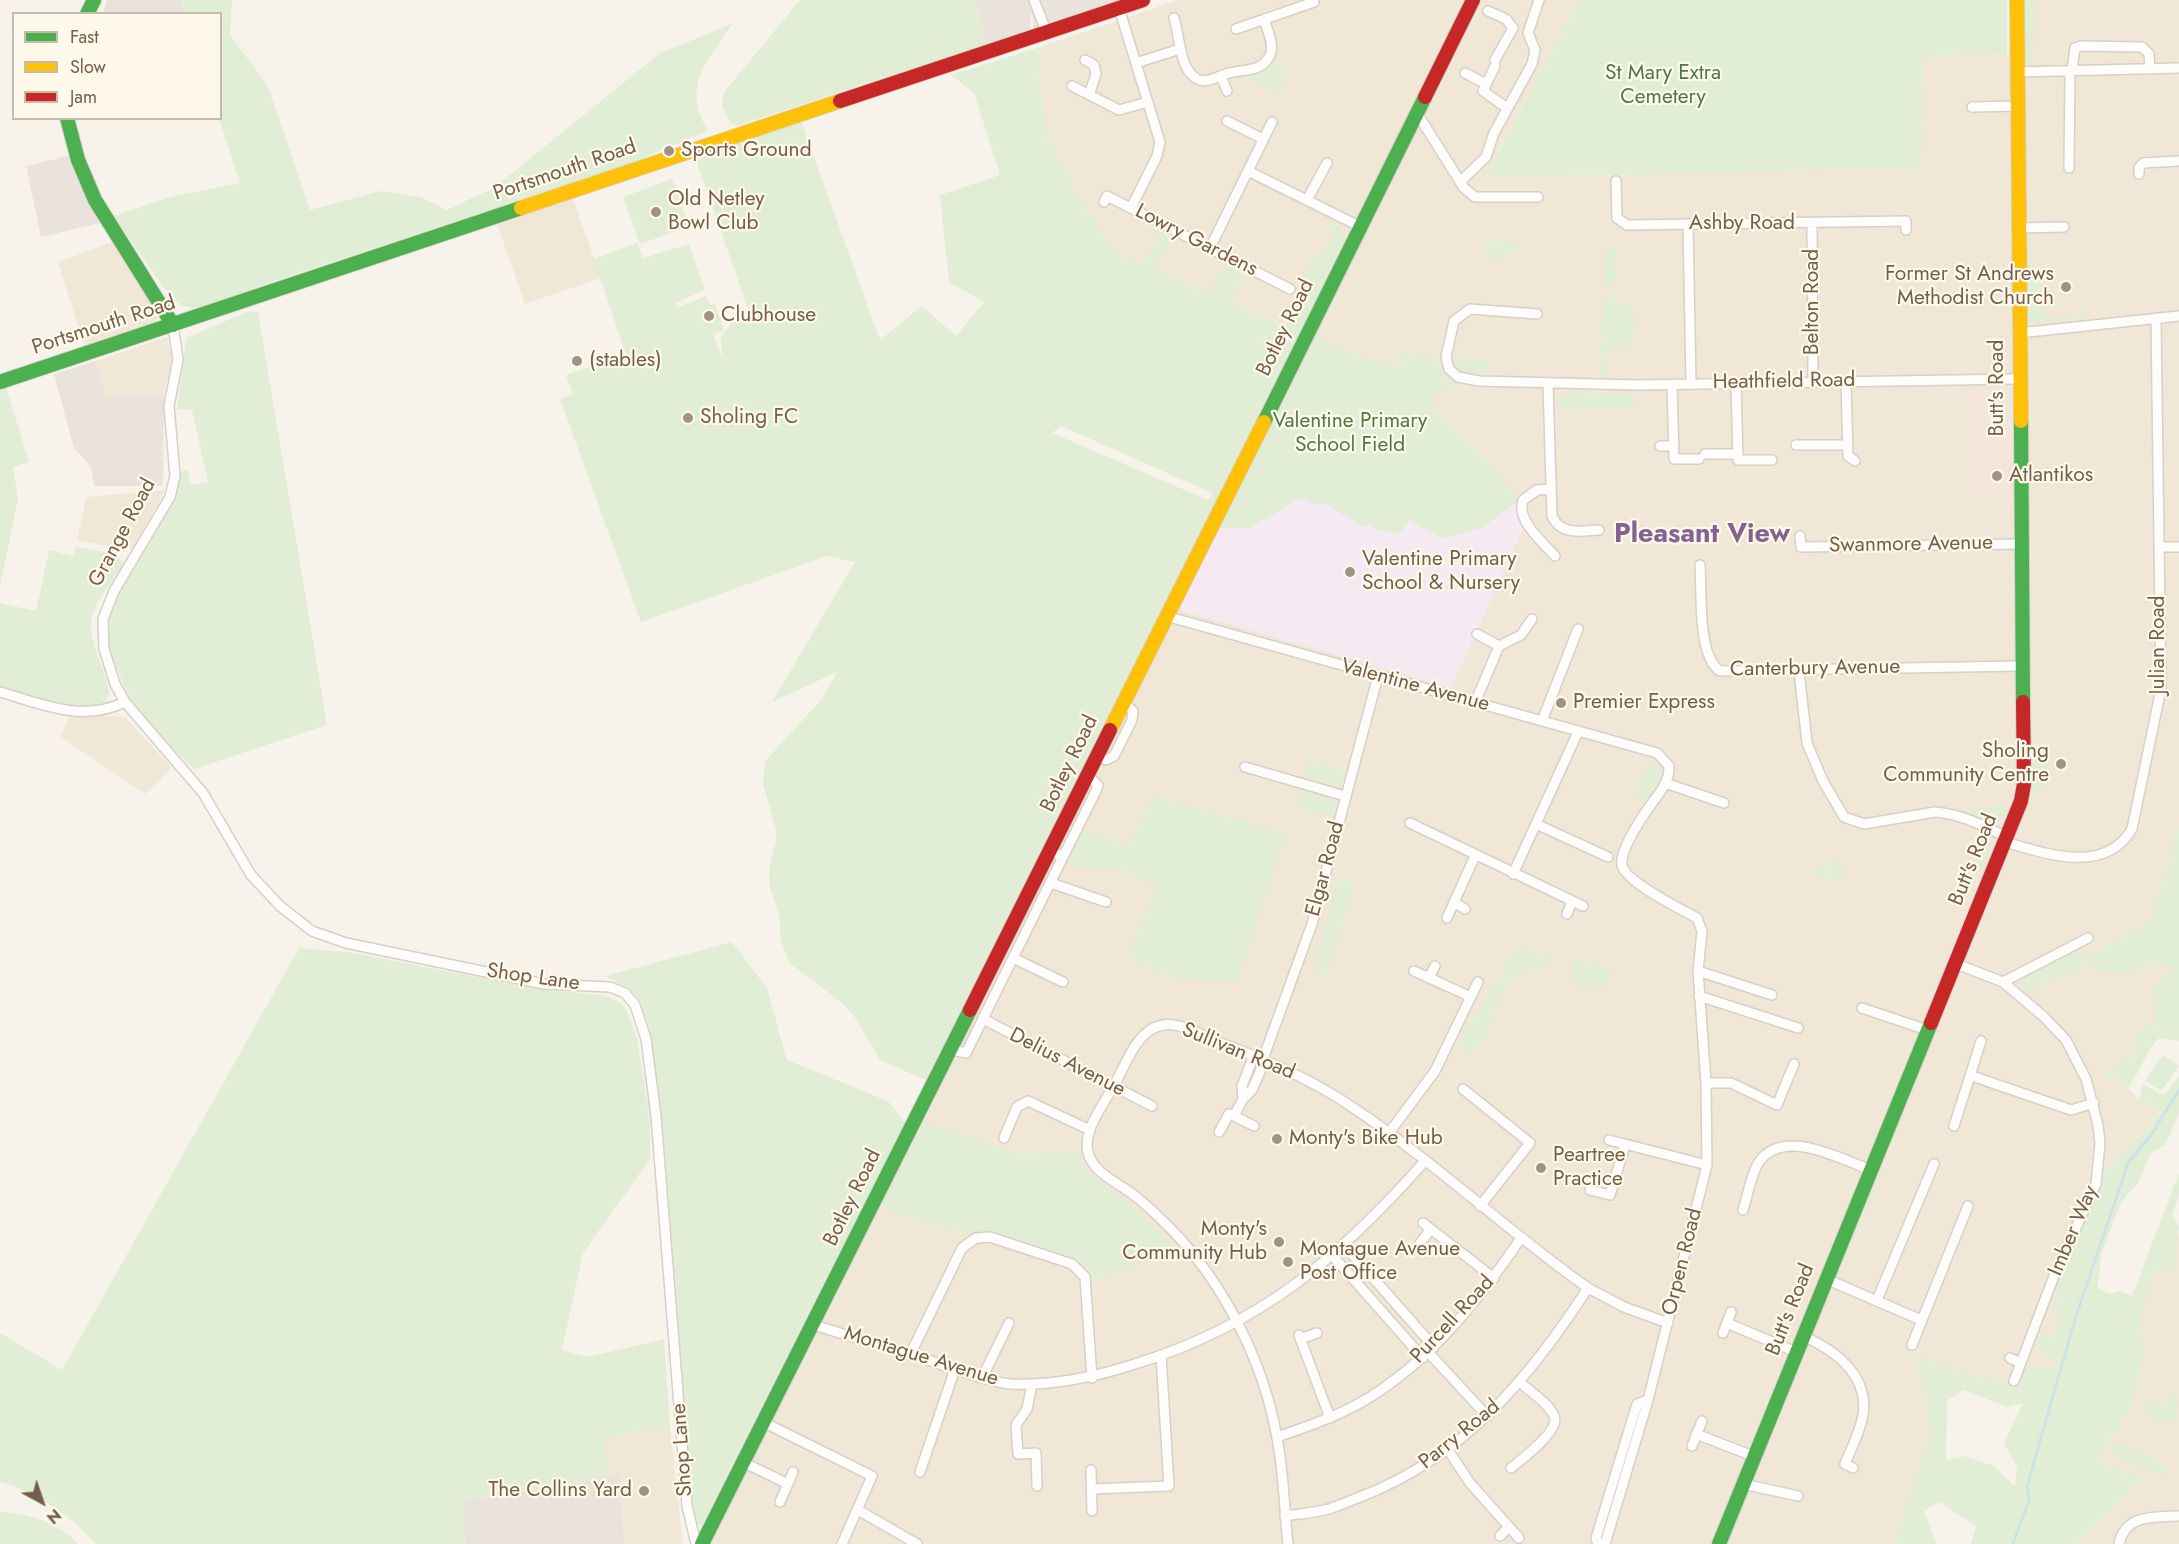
<!DOCTYPE html>
<html>
<head>
<meta charset="utf-8">
<style>
  body { margin:0 }
  #map { position:relative; width:2179px; height:1544px; overflow:hidden; background:#f7f3ea; font-family:Jost,sans-serif }
  canvas { display:block }
  .legend { position:absolute; left:12px; top:12px; width:210px; height:108px; box-sizing:border-box; background:#fff9eb; border:2px solid #c8bbab; margin:0; padding:8px 10px; list-style:none; font-size:18px; color:#755e4a }
  .legend li { display:flex; align-items:center; gap:12px; height:30px }
  .legend b { width:30px; border:2px solid #c8bbab }
  .north { position:absolute; left:12px; top:1472px; width:60px; height:60px; -webkit-text-stroke:4px #fff9eb; paint-order:stroke; rotate:140deg; font-size:16px; font-weight:700; line-height:24px; text-align:center; color:#755e4a }
  .north::after { content:''; display:block; margin:auto; width:21px; height:27px; background:#755e4a; clip-path:polygon(50% 0,100% 100%,50% 72%,0 100%) }
</style>
</head>
<body>
<div id="map">
<canvas width="2179" height="1544"></canvas>
<ul class="legend">
<li><b style="height:8px;background:#4caf50"></b>Fast</li>
<li><b style="height:8px;background:#ffc107"></b>Slow</li>
<li><b style="height:8px;background:#c62828"></b>Jam</li>
</ul>
<div class="north">N</div>
</div>
<script>
const c = document.querySelector('canvas').getContext('2d');
c.lineJoin = 'round';
function paint(path, color) { c.fillStyle = color; c.fill(path, 'evenodd'); }
function trace(path, color, width, dash) { c.strokeStyle = color; c.lineWidth = width; c.lineCap = dash ? 'butt' : 'round'; c.setLineDash(dash || []); c.stroke(path); }
function write(font, color, halo, rows, align = 'center') {
  c.font = font + ' Jost,sans-serif'; c.lineWidth = 4.5; c.setLineDash([]); c.textBaseline = 'middle'; c.strokeStyle = halo; c.fillStyle = color; for (const [text, x, y, turn = 0] of rows) {
    c.save(); c.translate(x, y); c.rotate((+turn || 0) * Math.PI / 180); c.textAlign = isNaN(turn) ? turn : align; if (halo) c.strokeText(text, 0, 0); c.fillText(text, 0, 0); c.restore();
  }
}
const residential = new Path2D(`
  M1178,0H1578L1486,176L1920,168L1923,56L2024,54V0H2179V824L2151,922L2088,955L2081,952L2029,991L2092,962L2109,970L2140,971L2152,962L2174,966L2152,991L2157,1023L2135,1032L2133,1054L2102,1077L2120,1081L2139,1099L2161,1111L2103,1172L2055,1289L2057,1310L2064,1309L2053,1338L2036,1350L2055,1361L2053,1367L2017,1388L1912,1355L1924,1387L1930,1434L1894,1544H706L1057,848L1294,329L1115,252L1079,196L1046,134L1037,48Z
  M573,199L601,278L525,304L497,224Z
  M113,242L160,311L156,323L84,345L58,262Z
  M167,337L173,359L163,395L105,394L96,361Z
  M165,490L133,548L111,547L77,540L87,497Z
  M110,716L125,717L172,768L145,794L61,737L69,717Z
  M2179,1233V1544H2077L2141,1477L2098,1463L2129,1410L2145,1348L2138,1330L2145,1302L2154,1271L2176,1244Z
  M670,1426L683,1544H624L620,1475L608,1477L604,1438Z`);
const commercial = new Path2D(`
  M1966,391H2004L2009,396L2011,496H1967Z`);
const industrial = new Path2D(`
  M107,0H182L184,13L103,14Z
  M972,0H1138L1035,37L1032,13L1029,30L985,45L979,13Z
  M68,156L100,223L41,237L26,166Z
  M96,361L105,394L164,395L163,486H94L91,467L74,448L54,374Z
  M620,1475L624,1544H465L461,1502Z`);
const education = new Path2D(`
  M1301,498L1318,505L1322,502L1363,526L1370,524L1377,530L1400,533L1409,519L1442,538L1481,528L1518,501L1522,531L1451,688L1183,611L1179,605L1221,525L1249,528Z`);
const green = new Path2D(`
  M182,0H232L230,35L268,86L310,210L380,191L421,197L447,210L495,187L660,53L732,24C707,64 681,83 708,131L614,170L265,284L206,307L192,308L181,305L171,298L114,216L170,197L240,183L219,119L220,14L184,13Z
  M800,0H972L979,13L985,45L739,125L732,124C724,112 719,104 725,91Z
  M1578,0H2007V54L1923,56L1921,168L1486,177Z
  M2024,0H2034L2033,63L2027,61L2024,56Z
  M1037,48L1046,134L1079,196L1115,252L1143,264L1160,231L1171,237L1156,270L1210,293L1225,264L1244,274L1231,302L1286,326L1299,300L1312,306L1309,314L1321,324V339L1366,358L1402,368L1398,350L1439,359C1438,373 1446,381 1459,385L1449,392H1436L1433,408L1486,458L1518,501L1481,528L1442,538L1409,520L1400,533L1376,530L1370,524L1364,526L1322,502L1318,505L1301,498L1249,528H1220L1213,540L1197,543L926,1080L880,1060L854,1016L842,1003L789,963L781,940L779,916L770,887L769,870L776,841V829L763,784L765,761L822,699L837,672L772,702L855,562L827,556L641,622L560,399L573,394L566,375L626,355L594,259L637,243L643,258L689,244L705,290L675,303L677,308L706,296L710,305L715,303L724,330L713,334L722,357L721,337L736,316L743,323L754,313L747,306L695,157L801,121L880,340L922,306L956,336L984,302L949,282L940,195L1000,175L974,93L951,75ZM1061,426L1212,493V494L1208,500L1052,433Z
  M1284,60L1288,74L1278,94L1245,76C1265,73 1268,65 1284,60Z
  M672,179L689,227L640,244L623,197Z
  M1331,220L1339,224L1343,240L1313,304L1295,295L1315,253L1322,256L1333,232L1327,229Z
  M1480,241L1526,243L1495,262Z
  M1617,243V280H1611V286H1604L1605,253Z
  M2043,267V301L2046,318L2078,316L2083,310L2086,318L2031,323L2028,315V268Z
  M1611,294L1619,306L1626,302L1632,304L1635,322L1631,346L1613,347L1606,356V376L1602,377L1600,376L1599,366L1605,299Z
  M249,311L258,312L327,725L194,769L167,744L130,698L111,657L108,621L119,593L174,501L180,471L188,470L190,485L208,482L192,410L177,409L186,338Z
  M1454,358L1488,360V370C1475,378 1458,373 1454,358Z
  M6,387L29,462L13,467L18,499L0,586V389Z
  M1568,392C1591,392 1611,396 1634,395L1635,409L1559,410V399Z
  M76,547L112,553L125,563C114,579 92,603 91,624C91,648 106,670 110,693L105,702C71,716 33,696 0,686V603L36,611L49,550L74,556Z
  M2040,750L2048,756C2049,770 2052,793 2032,793L2033,751Z
  M1310,760L1345,770L1340,786L1305,777Z
  M1652,761L1660,769L1661,778L1645,800L1635,796Z
  M1301,791L1335,800L1337,804L1333,816L1297,807Z
  M1153,796L1286,833L1237,981L1175,979L1126,957L1157,889C1116,857 1108,875 1066,864L1083,828L1128,847Z
  M2010,805L2005,816L1995,822L1982,820L1966,810Z
  M2179,824V1041L2159,1038C2143,1056 2141,1071 2128,1088L2120,1081L2101,1077L2133,1054L2135,1032L2157,1023L2152,991L2174,966L2152,962C2138,973 2126,977 2109,970L2098,973L2092,963L2029,991L2021,986L2019,980L2076,951L2088,955L2150,922Z
  M1974,829C1995,837 1994,851 1984,868L1980,869Z
  M1840,858L1845,885L1811,874Z
  M1338,879L1351,882L1354,886L1327,976L1312,972Z
  M732,942L767,988L787,1060L888,1101L905,1123L702,1525L694,1524L662,1116L651,1037L641,1002L629,988L605,976Z
  M1517,947L1550,956L1549,964L1543,969L1528,968C1520,974 1511,979 1506,986C1493,1003 1486,1069 1457,1047Z
  M299,948L348,952L544,990L602,995L616,1000L626,1008L637,1038L650,1119V1159L583,1253L562,1350L588,1357L664,1339L670,1426L604,1438L608,1477L462,1502L465,1544H96C72,1517 35,1490 0,1482V1333L62,1370Z
  M1575,958L1612,969L1607,987L1573,986L1570,966Z
  M2163,1055L2179,1066L2161,1091L2145,1080Z
  M2179,1076V1112L2166,1144L2150,1154L2138,1183L2121,1202L2102,1253L2097,1288L2109,1294L2119,1291L2132,1296L2179,1173V1195L2172,1216L2179,1226L2173,1268L2154,1271L2138,1330L2145,1348L2129,1410L2098,1462L2142,1478L2077,1544H1971L1976,1526L1939,1502L1924,1511L1937,1544H1894L1930,1434L1924,1387L1912,1354L2016,1388L2030,1366L2053,1367L2055,1361L2036,1349L2043,1330L2053,1338L2063,1310H2057L2055,1289L2103,1172L2161,1112L2139,1099L2143,1084L2160,1094L2166,1093ZM1963,1390L2007,1407L2023,1403L2004,1443L2017,1467L2015,1486L1994,1466L1965,1456L1946,1460L1947,1401Z
  M918,1121L1023,1154L1076,1150L1090,1174L1140,1212L1175,1248L1171,1252L1091,1282L1088,1271L1078,1261L985,1230L969,1235L876,1206Z
  M1877,1168L1882,1170L1841,1272L1837,1276Z
  M2179,1392L2176,1411L2178,1422L2145,1416L2149,1401L2163,1403Z
  M2121,1443L2157,1458L2168,1470L2165,1476L2113,1457L2110,1447Z
  M0,1512C31,1514 56,1521 78,1544H0Z`);
const stream = new Path2D(`
  M2013,1544L2029,1500L2027,1486L2076,1316L2128,1163L2151,1135L2179,1090`);
const street = new Path2D(`
  M1034,0L1047,33
  M1119,8L1160,142L1157,156L1131,208
  M1488,11L1506,19L1513,28L1495,60
  M1174,18C1179,34 1180,63 1191,74C1204,88 1216,76 1229,73C1244,69 1263,72 1270,55C1275,45 1267,30 1264,19
  M1236,29L1314,2
  M1085,60L1094,65L1096,74L1089,95
  M1136,63L1180,49
  M1495,66L1483,91L1507,108
  M2072,70L2075,48L2081,46L2142,47L2149,54L2150,69
  M2017,72L2179,68
  M1465,73L1486,84
  M1221,76L1227,91
  M1072,86L1119,110L1148,102
  M1972,107L2017,106
  M1417,113L1464,188L1475,197H1538
  M1227,121L1263,139
  M2069,168L2070,70
  M1248,171L1359,226
  M2139,174V168L2143,163L2179,161
  M1616,181L1617,218L1627,225L1906,221V230
  M1460,182L1486,157L1494,133L1532,64L1535,50L1528,33L1539,0
  M1307,200L1327,163
  M1104,202L1107,196L1290,289
  M1812,223L1813,381
  M1688,224L1691,383
  M2019,228L2064,227
  M1210,248L1272,122
  M1537,314L1470,309L1454,321L1446,357L1449,369L1458,377L1479,381L1638,385L2019,379
  M173,325L178,359L169,406L175,476L170,497L114,591L103,619L104,649L115,684L125,702L203,793L251,875L280,906L312,931L346,943L544,984L610,987L625,993L635,1005L646,1039L656,1116L687,1506L696,1544
  M2019,333L2179,316
  M1846,382L1848,456L1855,461
  M1736,383L1738,460H1772
  M1548,384L1552,516C1561,536 1580,531 1599,530
  M1672,384L1674,459H1699
  M1796,445H1848
  M1660,446H1674
  M1705,454H1737
  M1551,489L1537,490L1523,500C1516,521 1542,541 1555,556
  M1800,536L1801,547L2021,544
  M2159,547H2179
  M1700,565C1702,591 1697,656 1720,671L2022,666
  M1166,616L1657,753L1669,766C1670,781 1660,792 1652,803C1643,815 1619,851 1622,865C1625,882 1681,909 1697,918L1702,931L1698,971L1706,1083L1707,1165L1648,1400L1605,1544
  M1477,634L1499,646
  M1799,671L1807,743L1823,781L1844,817L1864,824L1935,812C1962,814 1983,826 2007,837
  M0,692C42,704 82,723 125,702
  M1475,703L1499,646L1521,635L1532,619
  M1542,721L1578,629
  M1097,756L1106,760L1114,756L1132,720L1133,711L1124,703
  M1245,767L1345,796
  M1665,783L1724,803
  M1410,823L1583,906
  M1536,824L1608,857
  M2005,842C2047,854 2105,875 2132,829L2161,689L2156,318
  M1063,857L1096,791L1098,785L1088,776
  M1513,874L1578,732
  M1051,883L1106,902
  M1454,902L1465,909
  M1567,914L1572,901
  M1447,918L1475,856
  M1013,958L1063,982
  M1954,963L2003,982L2044,1017L2066,1040L2086,1079L2098,1125L2100,1143L2096,1184L2054,1276L2014,1381
  M1414,971L1471,997
  M1698,971L1772,995
  M1429,978L1435,966
  M2003,982L2088,938
  M1699,996L1798,1028
  M1862,1008L1927,1030
  M983,1019L1152,1106
  M948,1049L966,1053L1063,857L1050,850
  M1254,1055L1242,1086L1243,1099L1252,1090L1265,1060
  M1263,1059L1312,924L1378,676
  M1972,1076L2071,1110L2094,1103
  M1706,1083H1731L1777,1105L1794,1064
  M1463,1089L1530,1143L1480,1206
  M1243,1099L1234,1116L1254,1126
  M1954,1126L1981,1041
  M1219,1132L1229,1114L1234,1116
  M1389,1133L1435,1071L1478,982
  M1004,1138L1017,1107L1028,1101L1090,1130
  M1609,1140L1707,1165
  M1590,1190L1610,1195L1625,1145
  M1743,1210C1747,1198 1752,1171 1759,1162C1784,1127 1840,1159 1871,1170
  M1423,1223L1494,1278
  M1420,1243L1431,1229
  M1344,1245L1434,1347
  M1332,1255L1423,1358
  M1826,1279L1921,1320
  M1877,1300L1934,1164
  M1727,1323L1796,1352
  M814,1325C853,1337 892,1349 931,1361C952,1368 988,1382 1010,1384C1053,1386 1095,1377 1135,1364C1261,1325 1339,1258 1425,1161
  M1723,1333L1731,1312
  M1299,1335L1330,1418
  M1803,1336C1835,1350 1869,1375 1863,1415C1860,1432 1851,1449 1845,1464L1853,1468
  M1300,1339L1317,1333
  M1912,1345L1968,1206
  M1429,1353L1487,1416
  M910,1355L962,1248L976,1238L990,1237L1072,1264L1085,1277L1092,1378
  M2010,1358L2021,1363
  M983,1376L1009,1323
  M1032,1384L1027,1409L1016,1425L1018,1454L1036,1453L1037,1486
  M763,1422L872,1476L842,1544
  M1696,1434L1753,1456
  M1277,1437C1312,1425 1347,1413 1378,1392C1436,1353 1482,1296 1521,1238
  M1692,1446L1702,1421
  M1448,1450L1470,1483L1519,1538
  M743,1462L788,1484
  M1511,1468C1522,1459 1561,1430 1554,1416C1549,1403 1530,1392 1520,1382
  M1091,1470L1092,1511
  M920,1472L955,1369
  M1743,1484L1798,1496
  M1092,1489L1169,1486L1161,1356
  M780,1502L793,1472
  M858,1510L917,1544
  M1285,1516C1298,1514 1312,1513 1325,1510C1337,1507 1349,1501 1360,1497C1464,1457 1529,1379 1588,1288
  M1500,1536L1509,1527
  M1288,1544C1284,1509 1284,1472 1277,1438C1264,1363 1225,1285 1172,1230C1160,1218 1148,1206 1135,1196C1120,1184 1096,1174 1089,1156C1080,1133 1104,1104 1115,1084C1126,1064 1137,1029 1163,1025C1179,1022 1201,1035 1216,1041C1263,1059 1310,1078 1352,1107C1435,1162 1507,1231 1588,1288L1624,1307L1668,1323
  M1598,1544L1596,1538L1637,1404L1648,1400
  M2119,1544C2125,1514 2155,1517 2179,1516`);
const fast = new Path2D(`
  M87,14L94,0
  M67,118L78,160L95,200L173,325
  M0,382L521,208
  M2021,421L2023,702
  M1264,422L1425,97
  M702,1544L970,1010
  M1719,1544L1931,1023`);
const slow = new Path2D(`
  M2017,0L2021,421
  M521,208L840,101
  M1110,730L1264,422`);
const jam = new Path2D(`
  M1425,97L1473,0
  M840,101L1143,0
  M970,1010L1110,730
  M1931,1023L2021,801L2024,784L2023,702`);
const markers = [
  [669,151,6,"#a29282"],
  [656,212,6,"#a29282"],
  [2066,287,6,"#a29282"],
  [709,316,6,"#a29282"],
  [577,361,6,"#a29282"],
  [688,418,6,"#a29282"],
  [1997,476,6,"#a29282"],
  [1350,572,6,"#a29282"],
  [1561,703,6,"#a29282"],
  [2061,764,6,"#a29282"],
  [1277,1139,6,"#a29282"],
  [1541,1168,6,"#a29282"],
  [1279,1242,6,"#a29282"],
  [1288,1262,6,"#a29282"],
  [644,1491,6,"#a29282"]
];
const parkNames = [
  ["St Mary Extra",1663,74],
  ["Cemetery",1663,98],
  ["Valentine Primary",1350,422],
  ["School Field",1350,446]
];
const poiNames = [
  ["Sports Ground",681,151],
  ["Old Netley",668,200],
  ["Bowl Club",668,224],
  ["Former St Andrews",2054,275,"right"],
  ["Methodist Church",2054,299,"right"],
  ["Clubhouse",721,316],
  ["(stables)",589,361],
  ["Sholing FC",700,418],
  ["Atlantikos",2009,476],
  ["Valentine Primary",1362,560],
  ["School & Nursery",1362,584],
  ["Premier Express",1573,703],
  ["Sholing",2049,752,"right"],
  ["Community Centre",2049,776,"right"],
  ["Monty's Bike Hub",1289,1139],
  ["Peartree",1553,1156],
  ["Practice",1553,1180],
  ["Monty's",1267,1230,"right"],
  ["Community Hub",1267,1254,"right"],
  ["Montague Avenue",1300,1250],
  ["Post Office",1300,1274],
  ["The Collins Yard",632,1491,"right"]
];
const streetNames = [
  ["Portsmouth Road",565,171,-19],
  ["Ashby Road",1742,224],
  ["Lowry Gardens",1196,241,27],
  ["Belton Road",1813,302,-90],
  ["Portsmouth Road",104,326,-18],
  ["Botley Road",1286,328,-64],
  ["Heathfield Road",1784,382,-1],
  ["Butt's Road",1998,388,-90],
  ["Grange Road",123,533,-62],
  ["Swanmore Avenue",1911,545,-1],
  ["Julian Road",2159,645,-90],
  ["Canterbury Avenue",1815,669,-1],
  ["Valentine Avenue",1415,686,15],
  ["Botley Road",1070,764,-64],
  ["Butt's Road",1974,860,-68],
  ["Elgar Road",1326,869,-75],
  ["Shop Lane",533,978,8],
  ["Sullivan Road",1238,1052,22],
  ["Delius Avenue",1067,1063,27],
  ["Botley Road",853,1198,-64],
  ["Imber Way",2074,1231,-67],
  ["Orpen Road",1683,1262,-76],
  ["Butt's Road",1791,1310,-68],
  ["Purcell Road",1453,1320,-47],
  ["Montague Avenue",921,1357,17],
  ["Parry Road",1460,1435,-39],
  ["Shop Lane",683,1450,-94]
];
const districtNames = [
  ["Pleasant View",1702,535]
];
paint(residential, '#f0e7d7');
paint(commercial, '#f5e6db');
paint(industrial, '#eae3db');
paint(education, '#f5eaf2');
paint(green, '#e1eed5');
trace(stream, '#cce2e6', 3);
trace(street, '#d6d0c8', 12);
trace(fast, '#d6d0c8', 16);
trace(slow, '#d6d0c8', 16);
trace(jam, '#d6d0c8', 16);
trace(street, '#fefdfc', 9);
trace(fast, '#4caf50', 14);
trace(slow, '#ffc107', 14);
trace(jam, '#c62828', 14);
for (const [x, y, r, color] of markers) { const dot = new Path2D(); dot.arc(x, y, r, 0, 2 * Math.PI); c.fillStyle = color; c.fill(dot); trace(dot, '#fff9eb', 2); }
write('21px', '#4c7a42', '#fff9eb', parkNames);
write('21px', '#755e4a', '#fff9eb', poiNames, 'left');
write('21px', '#755e4a', '#fff9eb', streetNames);
write('bold 27px', '#876291', '#fff9eb', districtNames);
</script>
</body>
</html>
